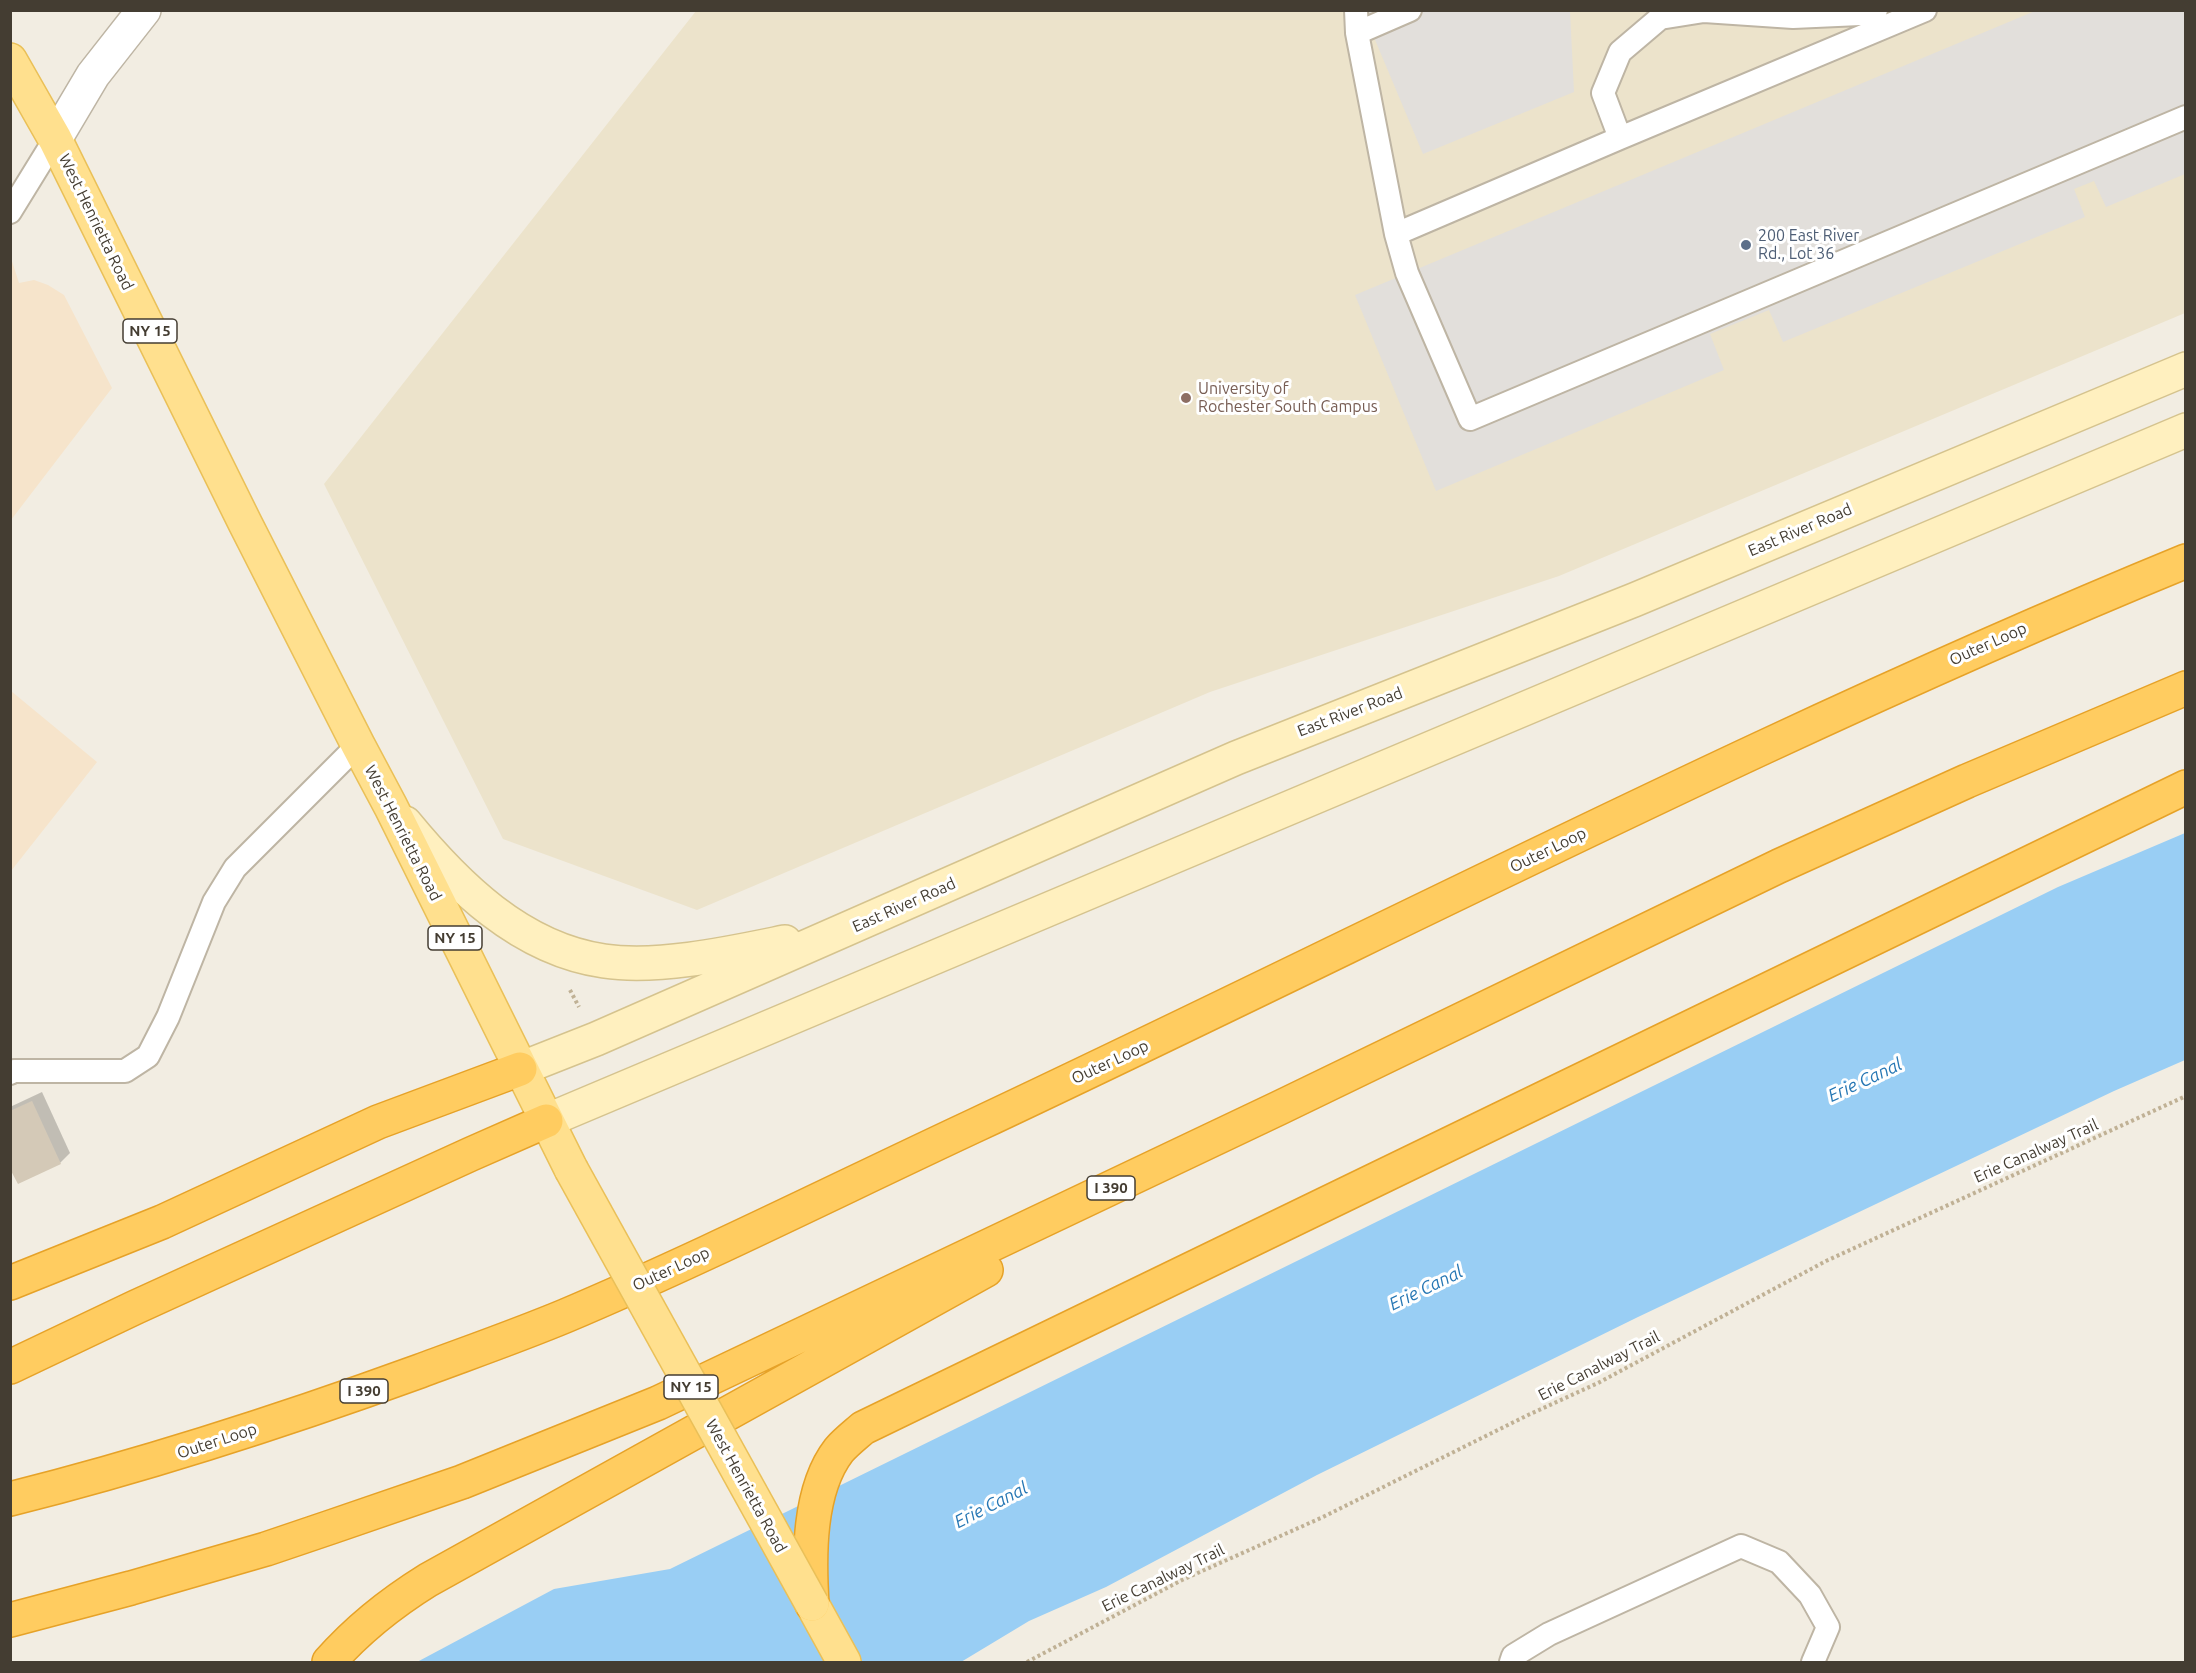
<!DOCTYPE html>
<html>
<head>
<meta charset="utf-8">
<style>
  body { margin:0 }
  #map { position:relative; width:2196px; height:1673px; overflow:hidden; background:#f2ede2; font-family:Ubuntu,sans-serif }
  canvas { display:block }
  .frame { position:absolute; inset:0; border:12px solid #443d32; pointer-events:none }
</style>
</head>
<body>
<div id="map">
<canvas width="2196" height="1673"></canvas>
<div class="frame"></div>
</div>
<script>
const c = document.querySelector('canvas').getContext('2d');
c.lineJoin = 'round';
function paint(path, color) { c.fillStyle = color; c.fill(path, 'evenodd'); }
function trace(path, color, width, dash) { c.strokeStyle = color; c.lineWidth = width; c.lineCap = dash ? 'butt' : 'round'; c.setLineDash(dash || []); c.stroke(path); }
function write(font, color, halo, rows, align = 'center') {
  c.font = font + ' Ubuntu,sans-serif'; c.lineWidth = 6; c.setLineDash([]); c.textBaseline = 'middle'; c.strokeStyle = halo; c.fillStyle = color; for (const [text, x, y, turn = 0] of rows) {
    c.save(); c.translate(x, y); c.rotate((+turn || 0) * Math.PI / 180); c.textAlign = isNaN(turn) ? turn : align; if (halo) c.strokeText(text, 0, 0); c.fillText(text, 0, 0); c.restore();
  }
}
const commercial = new Path2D(`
  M10,255L19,283L34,280L48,285L64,295L112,388L11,520Z
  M11,691L97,762L11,871Z`);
const education = new Path2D(`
  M696,11H2185V313L1559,576L1210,692L697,910L503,839L324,484Z`);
const parking = new Path2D(`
  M1369,11H1570L1574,92L1423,154L1373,35Z
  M2035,11H2185V174L2106,207L2094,181L2074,189L2085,217L1783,342L1769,310L1710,334L1724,370L1436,491L1355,295Z`);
const water = new Path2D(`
  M2185,833V1060L2114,1091L1638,1317L1317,1475L1106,1587L1029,1621L961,1662H417L554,1589L670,1569L2058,887Z`);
const shadow = new Path2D(`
  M42,1092L70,1153L60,1163L10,1165V1107Z`);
const building = new Path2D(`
  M32,1101L61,1164L18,1184L10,1169V1111Z`);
const path = new Path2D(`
  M570,990L579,1007
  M1027,1662L1182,1580L1323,1517L1528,1415L1598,1383L1826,1261L2186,1096`);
const lane = new Path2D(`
  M1356,10L1357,33L1396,234L1407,273L1470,419L2186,117
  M1357,33L1410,10
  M1620,138L1603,93L1620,52L1660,18L1704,11L1793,17L1860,14L1876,10
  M10,212L55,139
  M1396,234L1620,138L1925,10
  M10,1073L14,1071H125L148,1056L168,1017L214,902L235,868L358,745
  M1511,1662L1513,1656L1549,1634L1741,1546L1779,1562L1810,1595L1828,1627L1813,1662`);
const street = new Path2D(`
  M55,139L93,75L144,10`);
const secondary = new Path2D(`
  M405,823C456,885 520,949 604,961C659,969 731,953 785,942
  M520,1069L596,1039L1236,758L1634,600L2186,369
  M546,1121L2186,430`);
const primary = new Path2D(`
  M10,60L55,139L245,523L358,745L391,807L571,1169
  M812,1604L844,1662`);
const highway = new Path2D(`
  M10,1283L162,1222L378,1122L520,1069
  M10,1367L136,1307L471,1154L546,1121
  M10,1499C150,1464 285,1420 420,1371C468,1353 517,1336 565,1316C704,1257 839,1189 976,1125C1378,936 1774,730 2186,561
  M812,1604C809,1557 808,1490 839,1450C846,1442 855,1435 863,1428L2186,787
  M10,1620L131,1588L266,1549L331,1527L462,1482L658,1403L1279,1108L1779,866L1967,781L2186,688
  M329,1662C358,1629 391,1603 428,1580L986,1270`);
const primaryBridge = new Path2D(`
  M571,1169L812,1604`);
const markers = [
  [1746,245,6,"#5c6f8a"],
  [1186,398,6,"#8d6e63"]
];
const shields = [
  [150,331,54],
  [455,938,54],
  [1111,1188,48],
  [691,1387,54],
  [364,1391,48]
];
const shieldNames = [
  ["NY 15",150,331],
  ["NY 15",455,938],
  ["I 390",1111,1188],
  ["NY 15",691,1387],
  ["I 390",364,1391]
];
const streetNames = [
  ["West Henrietta Road",96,222,64],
  ["East River Road",1800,530,-23],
  ["Outer Loop",1988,644,-24],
  ["East River Road",1350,712,-21],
  ["West Henrietta Road",403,833,63],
  ["Outer Loop",1548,850,-26],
  ["East River Road",904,905,-24],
  ["Outer Loop",1110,1062,-25],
  ["Erie Canalway Trail",2036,1151,-24],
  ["Outer Loop",671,1269,-25],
  ["Erie Canalway Trail",1599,1366,-27],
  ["Outer Loop",217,1441,-18],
  ["West Henrietta Road",746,1486,61],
  ["Erie Canalway Trail",1163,1578,-26]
];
const serviceNames = [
  ["200 East River",1758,236],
  ["Rd., Lot 36",1758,254]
];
const educationNames = [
  ["University of",1198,389],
  ["Rochester South Campus",1198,407]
];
const waterNames = [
  ["Erie Canal",1865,1080,-25],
  ["Erie Canal",1426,1288,-26],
  ["Erie Canal",991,1505,-27]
];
paint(commercial, '#f6e4cb');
paint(education, '#ece3cb');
paint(parking, '#e2dfdb');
paint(water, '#99cef4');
paint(shadow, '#0003');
paint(building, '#d4c9b7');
trace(lane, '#beb5a4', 26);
trace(street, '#beb5a4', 36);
trace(secondary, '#d5c38e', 36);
trace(primary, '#eac058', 36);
trace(highway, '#e6a228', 36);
trace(path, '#c0b195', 4, [3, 3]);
trace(lane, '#fff', 22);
trace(street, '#fff', 33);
trace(secondary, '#fff0bf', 33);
trace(primary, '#ffe08e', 33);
trace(highway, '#ffcc60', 33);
trace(primaryBridge, '#eac058', 36, []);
trace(primaryBridge, '#ffe08e', 33);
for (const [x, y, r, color] of markers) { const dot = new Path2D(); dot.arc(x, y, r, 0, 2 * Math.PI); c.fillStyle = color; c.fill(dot); trace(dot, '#fff', 2); }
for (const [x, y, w] of shields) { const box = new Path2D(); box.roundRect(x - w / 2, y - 12, w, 24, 4.5); c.fillStyle = '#fff'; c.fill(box); trace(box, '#443d32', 1.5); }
write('bold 15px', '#443d32', null, shieldNames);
write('16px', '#443d32', '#fff', streetNames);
write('16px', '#4e5e75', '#fff', serviceNames, 'left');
write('16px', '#785e54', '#fff', educationNames, 'left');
write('italic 18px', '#2677b4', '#fff', waterNames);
</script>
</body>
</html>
